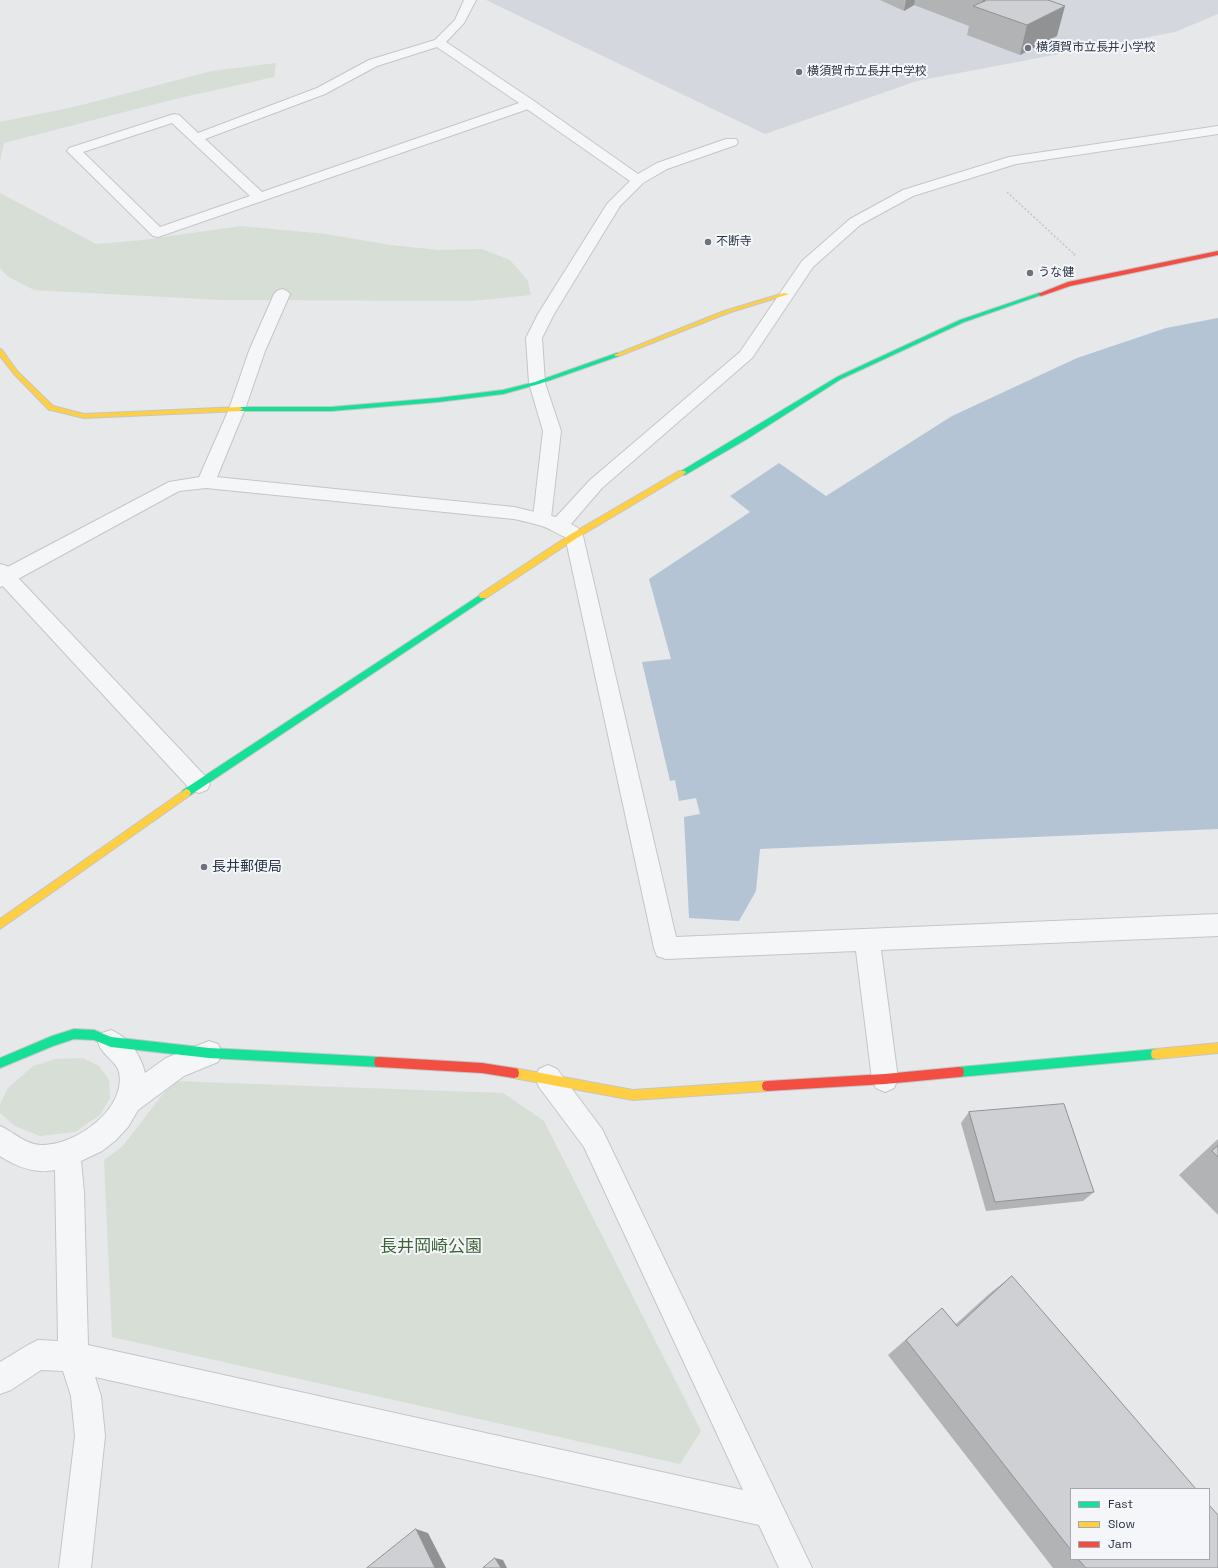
<!DOCTYPE html>
<html>
<head>
<meta charset="utf-8">
<style>
  body { margin:0 }
  #map { position:relative; width:1218px; height:1568px; overflow:hidden; background:#e6e8ea; font-family:"Space Grotesk",sans-serif }
  canvas { display:block }
  .legend { position:absolute; left:1070px; top:1488px; width:140px; height:72px; box-sizing:border-box; background:#f4f6f9; border:1px solid #a4a8b1; margin:0; padding:5px 7px; list-style:none; font-size:12px; color:#2b3445 }
  .legend li { display:flex; align-items:center; gap:8px; height:20px }
  .legend b { width:20px; border:1px solid #a4a8b1 }
</style>
</head>
<body>
<div id="map">
<canvas width="1218" height="1568"></canvas>
<ul class="legend">
<li><b style="height:5px;background:#16e098"></b>Fast</li>
<li><b style="height:5px;background:#ffcf43"></b>Slow</li>
<li><b style="height:5px;background:#f24e42"></b>Jam</li>
</ul>
</div>
<script>
const c = document.querySelector('canvas').getContext('2d');
c.lineJoin = 'round';
function paint(path, color) { c.fillStyle = color; c.fill(path, 'evenodd'); }
function trace(path, color, width, dash) { c.strokeStyle = color; c.lineWidth = width; c.lineCap = dash ? 'butt' : 'round'; c.setLineDash(dash || []); c.stroke(path); }
function write(font, color, halo, rows, align = 'center') {
  c.font = font + ' "Space Grotesk","Noto Sans JP",sans-serif'; c.lineWidth = 4; c.setLineDash([]); c.textBaseline = 'middle'; c.strokeStyle = halo; c.fillStyle = color; for (const [text, x, y, turn = 0] of rows) {
    c.save(); c.translate(x, y); c.rotate((+turn || 0) * Math.PI / 180); c.textAlign = isNaN(turn) ? turn : align; if (halo) c.strokeText(text, 0, 0); c.fillText(text, 0, 0); c.restore();
  }
}
const built = new Path2D(`
  M486,0H1218V14L1175,32L917,81L765,134Z`);
const green = new Path2D(`
  M276,63L274,77L175,99L4,143L0,162V122L78,106L212,71Z
  M0,193L96,244L143,240L241,226L326,234L390,245L439,250L481,249L510,260L528,281L531,295L471,301L222,300L34,290L7,276L0,268Z
  M83,1058L99,1066L109,1080L110,1098L100,1115L75,1132L40,1136L15,1126L0,1113V1104L8,1088L33,1066L56,1059Z
  M173,1081L503,1093L544,1121L701,1431L680,1464L112,1337L104,1160L122,1147Z`);
const water = new Path2D(`
  M1218,318V829L760,849L756,891L739,921L689,918L684,817L700,814L696,798L679,801L675,780L670,781L642,662L671,659L649,579L750,512L730,496L779,463L826,496L952,416L1077,358L1166,328Z`);
const pathFar1 = new Path2D(`
  M1007,192L1075,255`);
const path = new Path2D(`
  M1074,254L1075,255`);
const lane = new Path2D(`
  M529,100L534,101L638,174L657,163L726,139H736L738,142L736,145L667,169L643,183L620,206L554,314L542,338L545,383L561,431L551,518L549,522L542,524L535,522L533,518L543,431L529,383L526,338L538,314L607,204L630,181L524,107L523,104L524,101Z
  M282,289L287,291L290,294L265,351L245,409L215,482L212,486L206,488L200,486L197,482L229,409L249,351L274,294L277,291Z
  M574,530L581,531L583,536L676,937L1218,914V936L881,950L898,1079L894,1088L885,1092L876,1088L872,1079L856,951L666,959L657,956L654,948L565,536L567,531Z
  M0,564L7,566L207,778L210,784L207,790L199,793L191,790L0,583Z`);
const street = new Path2D(`
  M464,0H476L464,23L446,42L534,101L535,104L534,107L158,237L153,236L67,151L69,148L174,114L179,115L198,133L317,88L369,60L435,40L455,20ZM437,47L519,103L262,192L205,139L325,94L377,66ZM172,123L250,196L160,227L83,152Z
  M1218,126V134L1016,164L913,196L860,225L813,267L752,358L602,488L571,524L578,528L580,533L578,538C564,541 555,530 542,526C533,523 523,521 514,519L206,488L179,491L7,585L0,587V571L169,482L206,476L514,507L556,517L590,480L740,352L802,261L850,219L903,190L1009,157Z
  M111,1030C128,1037 141,1055 145,1073L166,1058L209,1041L218,1044L222,1053L218,1062L184,1076L138,1110L128,1127L116,1140L102,1151L81,1161L84,1192L88,1345L743,1490L584,1147L539,1087L535,1078L539,1069L548,1065L557,1069L602,1129L812,1568H779L759,1525L95,1377L101,1396L105,1436L91,1568H59L75,1436L71,1396L63,1371L41,1370L11,1390L0,1394V1362L28,1345L38,1340L58,1341L55,1170C35,1174 17,1167 0,1156V1126C14,1132 24,1144 41,1145C75,1146 127,1109 119,1072C117,1063 107,1058 102,1050C100,1048 99,1045 98,1042L102,1033Z`);
const fast = new Path2D(`
  M1039,293L1044,294L964,322L841,379L747,439L685,475H679L678,473L837,377L960,320Z
  M617,353L620,355L619,356L539,384L503,394L438,402L331,411H240L237,409L240,407H331L438,398L503,390L535,382Z
  M483,593L487,596L486,598L189,796H183L181,793L183,790Z
  M74,1029L94,1030L111,1037L209,1048L379,1057L383,1058L384,1062L383,1066L379,1067L209,1058L111,1047L94,1040L74,1039L53,1046L0,1068V1058L52,1036Z
  M1156,1049L1160,1050L1161,1054L1160,1058L1156,1059L959,1077L955,1076L954,1072L955,1068L959,1067Z`);
const slow = new Path2D(`
  M784,293L789,294L728,313L619,356H615L614,355L724,311Z
  M0,349L2,350L18,372L53,406L84,414L240,407L243,409L240,411L84,418L51,410H49L14,374L0,356Z
  M679,471H685L686,473L577,538L486,598H480L479,596L480,594L571,534Z
  M186,789L189,790L191,793L189,796L0,929V919Z
  M1218,1043V1053L1156,1059L1152,1058L1151,1054L1152,1050L1156,1049Z
  M514,1068L633,1090L767,1081L771,1082L772,1086L771,1090L767,1091L633,1100L514,1078L510,1077L509,1073L510,1069Z`);
const jam = new Path2D(`
  M1218,251V255L1070,286L1041,296L1038,294L1068,282Z
  M379,1057L482,1063L514,1068L518,1069L519,1073L518,1077L514,1078L482,1073L379,1067L375,1066L374,1062L375,1058Z
  M959,1067L963,1068L964,1072L963,1076L959,1077L885,1084L767,1091L763,1090L762,1086L763,1082L767,1081L885,1074Z`);
const wall = new Path2D(`
  M880,0H1048L1057,36L1020,55L967,35L969,26L914,5L904,11Z
  M969,1112L1094,1192L1083,1201L986,1211L961,1123Z
  M1218,1139V1215L1179,1175Z
  M1012,1276L1071,1489V1559H1209L1218,1568H1053L888,1355L942,1308L956,1324L989,1294Z`);
const shadedWall = new Path2D(`
  M906,0H915L914,5L904,11Z
  M1065,6L1057,36L1020,55L1027,25Z
  M416,1529L428,1533L446,1568H435Z
  M495,1558L503,1560L507,1568H501Z`);
const building = new Path2D(`
  M983,0H1048L1065,6L1027,25L973,6L985,1Z
  M1064,1104L1094,1192L995,1202L969,1112Z
  M1218,1146V1157L1212,1151Z
  M1012,1276L1196,1489H1071V1550L906,1340L942,1308L957,1326Z
  M1209,1505L1218,1515V1568H1086L1078,1559H1209Z
  M416,1529L435,1568H367Z
  M495,1558L501,1568H483Z`);
const markers = [
  [1028,48,4,"#6c737f"],
  [799,72,4,"#6c737f"],
  [708,242,4,"#6c737f"],
  [1030,273,4,"#6c737f"],
  [204,867,4,"#6c737f"]
];
const farPoinames = [
  ["横須賀市立長井小学校",1036,48],
  ["横須賀市立長井中学校",807,72],
  ["不断寺",716,242],
  ["うな健",1038,273]
];
const poiNames = [
  ["長井郵便局",212,867]
];
const nearParknames = [
  ["長井岡崎公園",431,1247]
];
paint(built, '#d4d7dd');
paint(green, '#d6ded6');
paint(water, '#b4c4d5');
trace(lane, '#c4c6c8', 2);
trace(street, '#c4c6c8', 2);
trace(fast, '#c4c6c8', 2);
trace(slow, '#c4c6c8', 2);
trace(jam, '#c4c6c8', 2);
trace(pathFar1, '#c5c6ca', 1.5, [2, 2]);
trace(path, '#c5c6ca', 2, [2.5, 2.5]);
paint(lane, '#f5f6f7');
paint(street, '#f5f6f7');
paint(fast, '#16e098');
paint(slow, '#ffcf43');
paint(jam, '#f24e42');
paint(wall, '#b1b3b5');
paint(shadedWall, '#909294');
paint(building, '#ced0d3');
trace(building, '#909294', 1);
for (const [x, y, r, color] of markers) { const dot = new Path2D(); dot.arc(x, y, r, 0, 2 * Math.PI); c.fillStyle = color; c.fill(dot); trace(dot, '#f4f6f9', 1.5); }
write('12px', '#2b3445', '#f4f6f9', farPoinames, 'left');
write('14px', '#2b3445', '#f4f6f9', poiNames, 'left');
write('17px', '#3f6138', '#f4f6f9', nearParknames);
</script>
</body>
</html>
